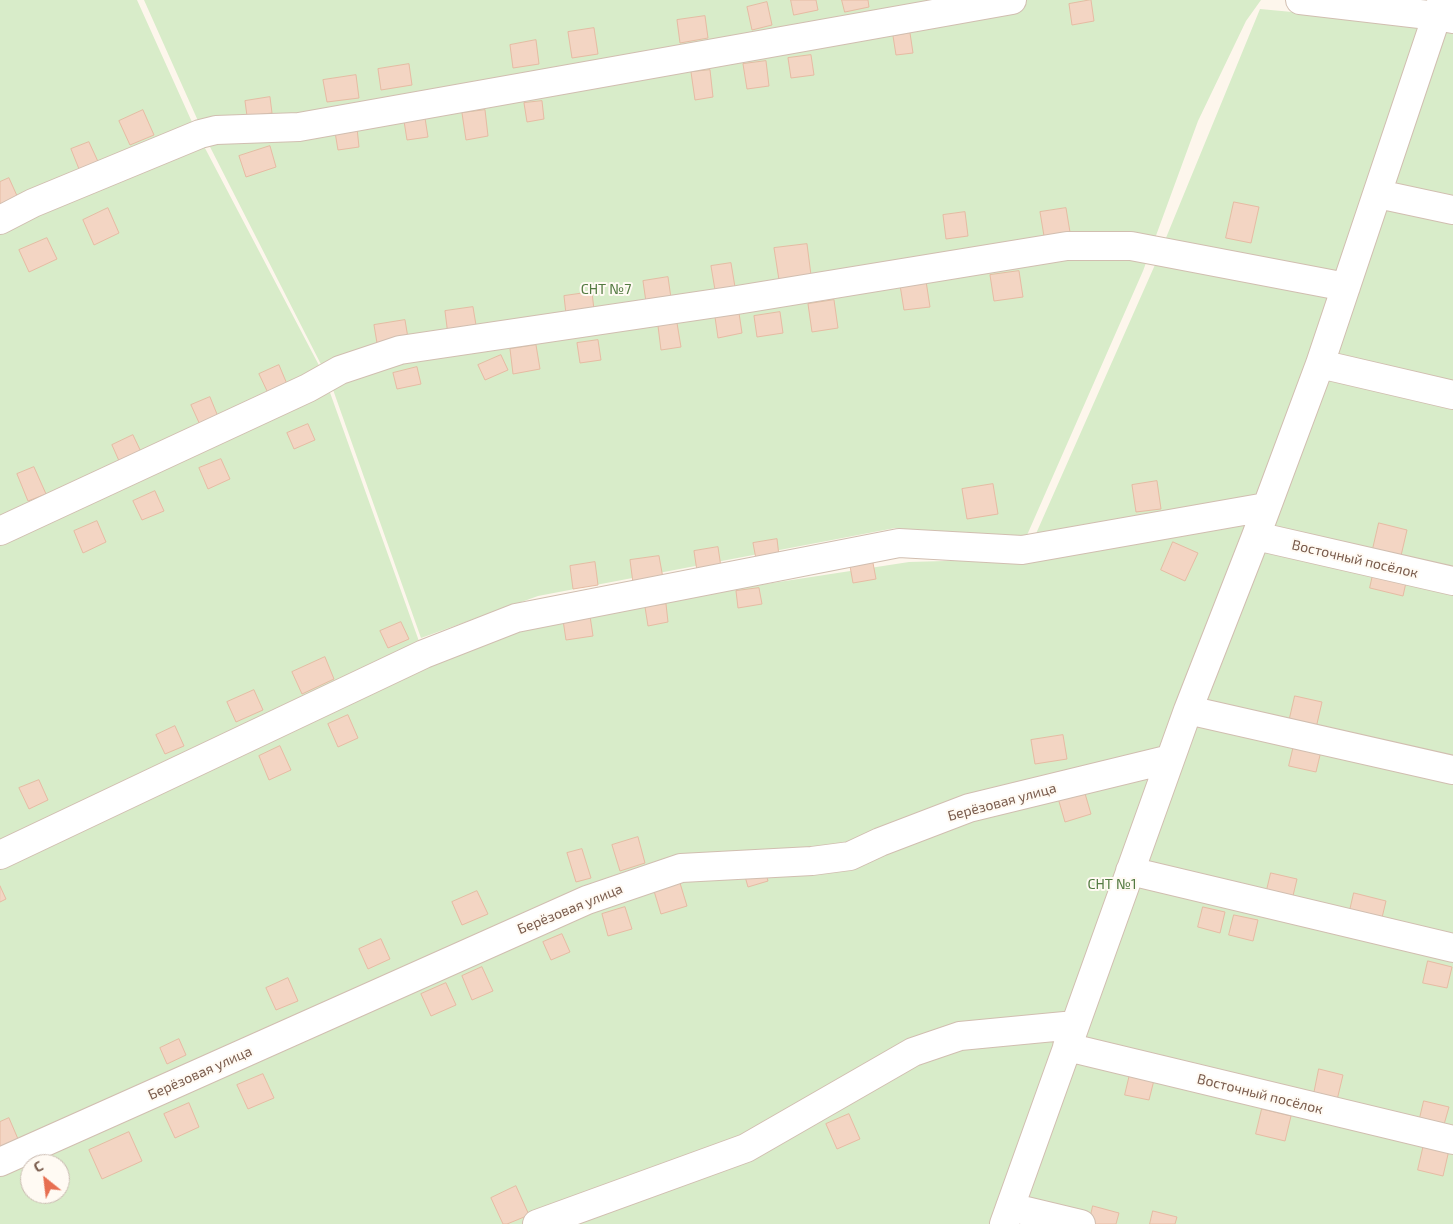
<!DOCTYPE html>
<html>
<head>
<meta charset="utf-8">
<style>
  body { margin:0 }
  #map { position:relative; width:1453px; height:1224px; overflow:hidden; background:#fdf6ec; font-family:"Exo 2",sans-serif }
  canvas { display:block }
  .north { position:absolute; left:20px; top:1154px; width:50px; height:50px; box-sizing:border-box; background:#fffaf3; border:1px solid #cabbb1; border-radius:50%; rotate:331deg; font-size:14px; font-weight:700; line-height:20px; text-align:center; color:#7a5c4d }
  .north::after { content:''; display:block; margin:auto; width:18px; height:22px; background:#e76f51; clip-path:polygon(50% 0,100% 100%,50% 72%,0 100%) }
</style>
</head>
<body>
<div id="map">
<canvas width="1453" height="1224"></canvas>
<div class="north">С</div>
</div>
<script>
const c = document.querySelector('canvas').getContext('2d');
c.lineJoin = 'round';
function paint(path, color) { c.fillStyle = color; c.fill(path, 'evenodd'); }
function trace(path, color, width, dash) { c.strokeStyle = color; c.lineWidth = width; c.lineCap = dash ? 'butt' : 'round'; c.setLineDash(dash || []); c.stroke(path); }
function write(font, color, halo, rows, align = 'center') {
  c.font = font + ' "Exo 2",sans-serif'; c.lineWidth = 4; c.setLineDash([]); c.textBaseline = 'middle'; c.strokeStyle = halo; c.fillStyle = color; for (const [text, x, y, turn = 0] of rows) {
    c.save(); c.translate(x, y); c.rotate((+turn || 0) * Math.PI / 180); c.textAlign = isNaN(turn) ? turn : align; if (halo) c.strokeText(text, 0, 0); c.fillText(text, 0, 0); c.restore();
  }
}
const green = new Path2D(`
  M0,0H137L196,131L323,373L425,658L518,622L909,562L980,560L1027,554L1154,267L1260,9L1453,27V1224H0ZM30,1164H60V1194H30Z
  M144,0H1261L1246,21L1198,121L1143,271L1024,542L895,528L538,596L421,638L331,384L207,141Z`);
const building = new Path2D(`
  M791,0H816L818,10L794,15Z
  M842,0H868L869,7L845,12Z
  M1091,0L1094,21L1072,25L1069,4Z
  M767,2L772,25L752,30L747,7Z
  M705,16L708,38L680,43L677,20Z
  M594,28L598,54L572,58L568,32Z
  M910,33L913,53L896,55L893,36Z
  M536,40L539,64L513,68L510,45Z
  M811,55L814,75L791,78L788,58Z
  M766,61L769,86L747,89L743,64Z
  M409,64L412,85L381,90L378,69Z
  M710,70L713,97L695,100L691,72Z
  M356,75L359,98L327,102L323,80Z
  M270,97L272,113L247,116L245,101Z
  M542,101L544,119L527,122L524,103Z
  M143,110L154,135L130,145L119,121Z
  M485,110L488,136L466,140L462,113Z
  M425,118L428,137L407,140L404,121Z
  M357,128L359,147L338,150L335,132Z
  M89,142L100,166L81,174L71,149Z
  M270,146L276,167L246,177L239,156Z
  M9,178L18,198L0,207V182Z
  M1234,202L1259,207L1251,243L1226,238Z
  M108,208L119,233L94,245L83,220Z
  M1066,208L1070,232L1044,236L1040,212Z
  M965,212L968,236L946,239L943,215Z
  M47,238L57,259L29,272L19,250Z
  M807,244L811,275L779,280L774,248Z
  M731,263L735,287L715,290L711,266Z
  M1019,271L1023,297L994,301L990,275Z
  M668,277L671,298L646,302L643,281Z
  M926,281L930,307L904,310L900,285Z
  M592,292L594,310L566,314L564,296Z
  M834,300L838,328L812,332L808,304Z
  M473,307L477,331L448,335L445,311Z
  M780,312L783,333L757,337L754,316Z
  M739,313L742,333L718,338L715,317Z
  M405,320L408,338L377,343L374,325Z
  M677,323L681,347L661,350L658,326Z
  M598,340L601,360L580,363L577,343Z
  M536,345L540,369L513,374L510,349Z
  M501,355L508,370L485,380L478,365Z
  M279,365L287,384L268,393L259,374Z
  M417,367L421,384L397,389L393,373Z
  M210,397L219,419L201,427L191,405Z
  M308,424L315,440L294,449L287,433Z
  M133,435L142,454L120,463L112,445Z
  M221,459L230,479L208,489L199,468Z
  M34,467L46,494L28,501L17,474Z
  M1157,481L1161,509L1136,512L1132,485Z
  M993,484L998,514L967,519L962,489Z
  M155,491L164,511L142,520L133,501Z
  M97,521L106,542L83,553L74,531Z
  M1379,523L1407,530L1400,560L1372,553Z
  M777,539L779,556L756,559L753,543Z
  M1173,542L1198,553L1185,581L1161,570Z
  M718,547L721,567L697,571L694,551Z
  M659,556L663,578L633,583L630,560Z
  M595,562L598,585L573,589L570,566Z
  M873,563L876,579L853,583L850,566Z
  M1374,570L1407,578L1403,596L1370,588Z
  M759,588L762,604L738,608L736,591Z
  M666,604L668,622L648,626L645,607Z
  M590,616L593,636L566,640L563,620Z
  M401,622L409,639L388,648L380,631Z
  M325,657L334,679L302,694L292,672Z
  M254,690L263,710L236,722L227,702Z
  M1295,696L1322,702L1316,728L1289,722Z
  M348,715L358,738L338,747L328,724Z
  M175,726L184,746L165,754L156,735Z
  M1063,735L1067,759L1035,764L1031,740Z
  M1294,745L1321,751L1316,772L1289,766Z
  M280,746L291,770L269,780L259,756Z
  M39,780L48,800L29,809L19,788Z
  M1084,790L1091,814L1065,822L1058,798Z
  M638,837L645,863L620,871L612,845Z
  M582,849L591,878L576,882L567,853Z
  M762,860L768,881L748,887L742,866Z
  M1271,873L1297,879L1292,900L1266,894Z
  M680,883L687,906L661,914L654,891Z
  M0,886L6,899L0,902Z
  M477,891L488,914L462,925L452,902Z
  M1354,893L1386,901L1380,926L1348,919Z
  M625,907L632,929L608,936L602,914Z
  M1203,907L1225,912L1220,933L1198,927Z
  M1234,915L1258,920L1253,941L1229,935Z
  M562,934L570,952L551,960L543,942Z
  M381,939L390,959L368,969L359,949Z
  M1428,961L1452,967L1447,988L1423,983Z
  M482,967L493,991L472,1000L462,976Z
  M288,978L298,1001L276,1010L266,988Z
  M446,983L456,1005L431,1016L421,994Z
  M179,1039L186,1055L167,1064L160,1048Z
  M1319,1069L1343,1075L1337,1100L1314,1094Z
  M263,1074L274,1098L248,1109L237,1085Z
  M1130,1074L1154,1080L1149,1100L1125,1095Z
  M1424,1101L1449,1107L1443,1128L1419,1122Z
  M189,1103L199,1127L175,1138L164,1114Z
  M1262,1109L1291,1116L1285,1141L1256,1134Z
  M849,1114L860,1139L837,1149L826,1124Z
  M9,1118L18,1139L0,1147V1122Z
  M129,1132L142,1161L102,1179L89,1150Z
  M1424,1144L1449,1150L1443,1176L1418,1170Z
  M516,1186L529,1215L507,1224H503L491,1198Z
  M1093,1206L1119,1213L1116,1224H1089Z
  M1153,1211L1177,1217L1175,1224H1150Z`);
const minor = new Path2D(`
  M1300,0L1437,16L1453,19
  M1378,194L1453,210
  M0,220L33,203L200,134L216,130L299,127L1012,0
  M1320,364L1453,395
  M0,531L308,388L340,370L400,350L737,300L1067,246H1131L1346,287
  M1256,536L1453,581
  M1188,710L1453,770
  M0,855L424,654L516,618L899,543L1022,550L1266,507
  M1130,871L1453,948
  M1067,1047L1453,1140
  M0,1162L587,900L681,868L812,861L850,856L880,842L969,808L1170,759
  M1010,1207L1081,1224
  M537,1224L746,1148L913,1052L960,1036L1075,1025
  M1004,1224L1188,710L1256,536L1320,364L1442,0`);
const parkNames = [
  ["СНТ №7",606,289],
  ["СНТ №1",1112,884]
];
const streetNames = [
  ["Восточный посёлок",1355,559,13],
  ["Берёзовая улица",1002,802,-15],
  ["Берёзовая улица",570,909,-22],
  ["Берёзовая улица",200,1073,-24],
  ["Восточный посёлок",1260,1094,14]
];
paint(green, '#d8ecc9');
paint(building, '#f3d5c3');
trace(building, '#e6bba3', 1);
trace(minor, '#d1beb0', 30);
trace(minor, '#fff', 28);
write('14px', '#537a41', '#fffaf3', parkNames);
write('14px', '#7a5c4d', '#fffaf3', streetNames);
</script>
</body>
</html>
